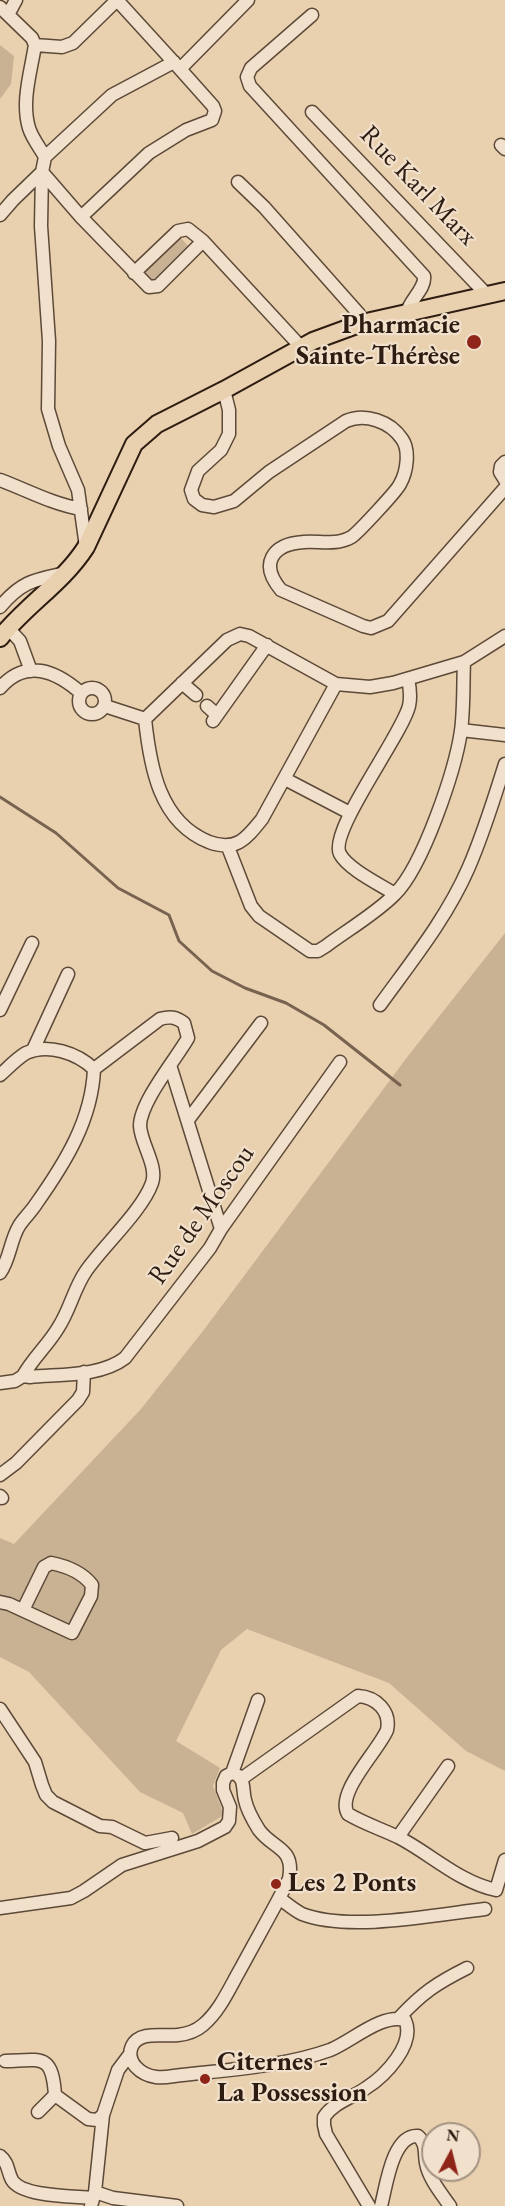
<!DOCTYPE html>
<html>
<head>
<meta charset="utf-8">
<style>
  body { margin:0 }
  #map { position:relative; width:505px; height:2206px; overflow:hidden; background:#e9d0af; font-family:"EB Garamond",serif }
  canvas { display:block }
  .north { position:absolute; left:421px; top:2122px; width:60px; height:60px; box-sizing:border-box; background:#f1e0cb; border:2px solid #a39281; border-radius:50%; rotate:7deg; font-size:16px; font-weight:700; line-height:24px; text-align:center; color:#2d1c11 }
  .north::after { content:''; display:block; margin:auto; width:21px; height:27px; background:#8f2418; clip-path:polygon(50% 0,100% 100%,50% 72%,0 100%) }
</style>
</head>
<body>
<div id="map">
<canvas width="505" height="2206"></canvas>
<div class="north">N</div>
</div>
<script>
const c = document.querySelector('canvas').getContext('2d');
c.lineJoin = 'round';
function paint(path, color) { c.fillStyle = color; c.fill(path, 'evenodd'); }
function trace(path, color, width, dash) { c.strokeStyle = color; c.lineWidth = width; c.lineCap = dash ? 'butt' : 'round'; c.setLineDash(dash || []); c.stroke(path); }
function write(font, color, halo, rows, align = 'center') {
  c.font = font + ' "EB Garamond",serif'; c.lineWidth = 4.5; c.setLineDash([]); c.textBaseline = 'middle'; c.strokeStyle = halo; c.fillStyle = color; for (const [text, x, y, turn = 0] of rows) {
    c.save(); c.translate(x, y); c.rotate((+turn || 0) * Math.PI / 180); c.textAlign = isNaN(turn) ? turn : align; if (halo) c.strokeText(text, 0, 0); c.fillText(text, 0, 0); c.restore();
  }
}
const green = new Path2D(`
  M0,45L14,56L11,84L0,99Z
  M178,235L190,248L154,284L142,271Z
  M505,933V1771L466,1751L389,1683L247,1629L221,1650L176,1741L220,1768L213,1786L224,1815L192,1834L183,1813L140,1792L29,1672L0,1657V1538L14,1544L141,1409L203,1331L408,1056Z`);
const stream = new Path2D(`
  M0,797L56,833L118,888L169,915L179,941L212,971L245,988L286,1003L324,1025L400,1085`);
const minor = new Path2D(`
  M0,7L32,38L35,45C31,71 21,102 29,128C32,138 40,148 45,157
  M9,13L16,0
  M312,15L251,68L247,77L250,86L424,276C426,289 409,300 407,313
  M35,45L62,47L73,43L117,0L180,69
  M312,112L487,295
  M501,145L505,149
  M45,157L42,172L41,226L49,341L48,409L59,446L78,490L86,547
  M45,157L112,95L174,62
  M42,172L81,217L149,287L158,286L203,241
  M238,182L264,207L359,314L362,323
  M0,215L13,200L42,172
  M81,217L149,153L186,130L212,120L215,111L213,106L180,69L248,0
  M134,273L178,231L188,229L203,241L301,347
  M224,390L229,410V434L221,450L198,471L191,490L194,499L202,505L214,507L234,501L269,472L346,421C365,413 390,421 402,439C410,450 407,472 400,484C397,491 360,530 354,535C351,538 345,540 341,541C329,544 317,541 304,542C272,544 259,564 281,590L363,626L371,628L388,621L505,488
  M505,462L501,466L500,472L505,480
  M0,480C27,490 52,504 81,509
  M0,607C22,581 34,580 66,573
  M8,628L20,641L31,671
  M182,683L196,695
  M79 701a13 13 0 1 1 26 0a13 13 0 1 1-26 0Z
  M0,688C26,658 56,671 81,693
  M105,706L145,719
  M207,706L217,715
  M145,719L227,640L240,634L249,636L336,684L370,687L393,683L464,662L505,636
  M145,719C150,766 159,822 209,842C236,852 246,839 262,819L336,684
  M213,721L267,645
  M461,730L505,735
  M285,779L350,813
  M228,847L251,906L259,916L310,951H318L326,946C346,931 378,912 395,894C423,866 455,771 461,731C464,708 463,685 464,662
  M395,894C379,884 348,869 340,854C328,832 402,735 409,706C411,697 410,688 408,679
  M380,1005C411,962 446,919 468,869C483,835 494,799 505,764
  M0,1010L32,943
  M33,1050L68,974
  M170,1065L221,1229
  M0,1075C8,1068 16,1059 26,1053C48,1043 77,1053 94,1069
  M188,1120L261,1023
  M0,1273C10,1259 10,1241 19,1226C24,1218 31,1212 36,1204C65,1163 92,1120 94,1069
  M23,1376L30,1377C60,1374 100,1377 125,1358L210,1248L221,1229L340,1062
  M0,1383L15,1381L23,1376C33,1358 48,1345 58,1328C70,1310 74,1288 86,1271C104,1245 142,1211 152,1183C158,1166 141,1144 140,1126C140,1102 176,1059 188,1038L184,1023C176,1017 170,1016 160,1019L94,1069
  M0,1475L16,1463L78,1400L83,1392L84,1372
  M0,1496L2,1498
  M0,1602L9,1604L72,1633L91,1596L92,1585C82,1572 66,1566 51,1563L44,1567L23,1610
  M0,1709L35,1762L42,1785L46,1795L53,1802L100,1826L112,1827L145,1843L172,1838
  M232,1773L258,1700
  M241,1779L358,1696C376,1697 391,1711 387,1730C379,1750 335,1793 348,1814C363,1823 381,1829 398,1837C431,1854 459,1882 496,1890L505,1860
  M398,1837L448,1766
  M279,1898C286,1903 294,1910 302,1914C349,1932 434,1915 485,1909
  M0,1908L71,1898L84,1891L122,1865L198,1841L225,1827L229,1821L230,1807L223,1790V1783L226,1776L232,1773C246,1776 242,1789 245,1800C247,1810 254,1822 259,1830C274,1850 295,1847 289,1879C274,1909 257,1938 241,1968C230,1987 220,2011 203,2025C196,2031 188,2034 178,2035C164,2037 140,2030 132,2046C125,2062 141,2075 156,2077C162,2078 168,2077 174,2076C224,2070 283,2067 330,2050C352,2041 382,2013 405,2020C416,2044 385,2076 366,2088C352,2098 334,2102 324,2117V2125L326,2134L369,2206
  M399,2018C422,1993 437,1983 467,1968
  M5,2061C42,2060 52,2053 55,2095L38,2112
  M55,2095L88,2119L97,2120L103,2115
  M0,2156C9,2163 7,2171 12,2180C22,2197 74,2196 92,2198
  M95,2192L113,2198L177,2206
  M91,2206L95,2192L103,2115L118,2070L130,2054
  M381,2206C386,2188 392,2134 418,2136C427,2144 424,2153 426,2163C429,2179 441,2193 450,2206`);
const major = new Path2D(`
  M0,638C26,605 63,583 86,547L134,444L157,424L224,390L313,341L362,323L505,291`);
const markers = [
  [474,342,8,"#8f2418"],
  [276,1884,6,"#8f2418"],
  [205,2079,6,"#8f2418"]
];
const streetNames = [
  ["Rue Karl Marx",418,186,46],
  ["Rue de Moscou",202,1215,-55]
];
const poiNames = [
  ["Pharmacie",460,326,"right"],
  ["Sainte-Thérèse",460,357,"right"],
  ["Les 2 Ponts",288,1884],
  ["Citernes -",217,2063],
  ["La Possession",217,2094]
];
paint(green, '#c9b194');
trace(stream, '#77634f', 3);
trace(minor, '#5c4938', 15);
trace(major, '#2d1c11', 20);
trace(minor, '#f1e0cb', 12);
trace(major, '#e9d0af', 16);
for (const [x, y, r, color] of markers) { const dot = new Path2D(); dot.arc(x, y, r, 0, 2 * Math.PI); c.fillStyle = color; c.fill(dot); trace(dot, '#f1e0cb', 2); }
write('27px', '#2d1c11', '#f1e0cb', streetNames);
write('bold 27px', '#2d1c11', '#f1e0cb', poiNames, 'left');
</script>
</body>
</html>
